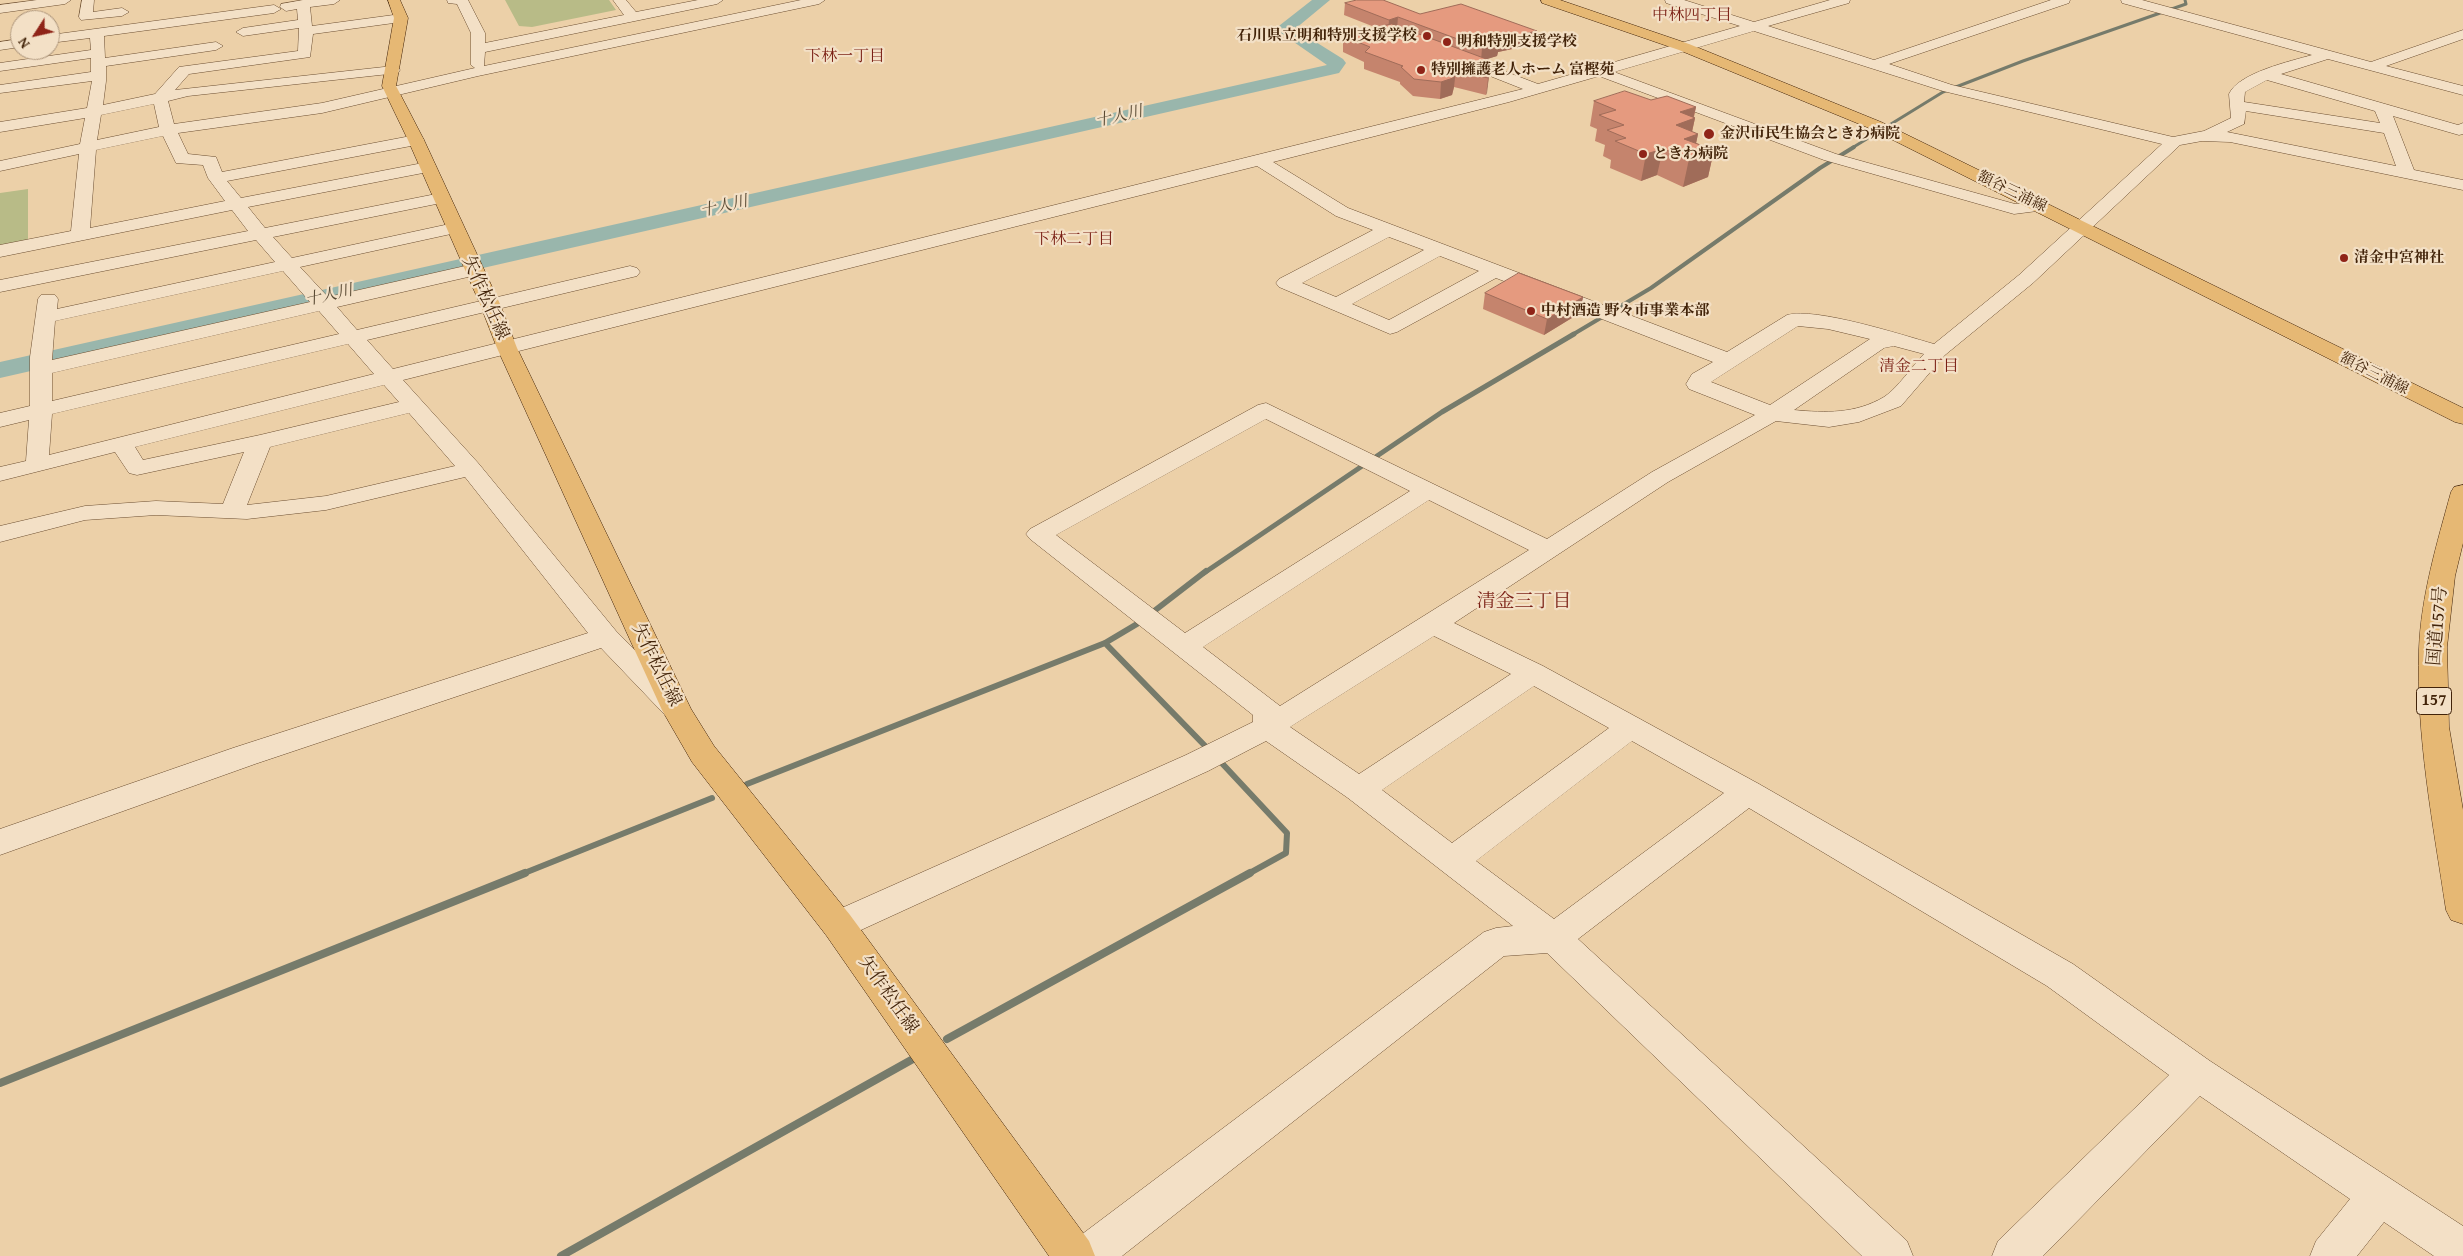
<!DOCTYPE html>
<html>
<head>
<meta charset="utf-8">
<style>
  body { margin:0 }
  #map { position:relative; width:2463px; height:1256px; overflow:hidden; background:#ecd0a8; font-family:"Gentium Book Plus",serif }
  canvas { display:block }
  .north { position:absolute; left:10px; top:10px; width:50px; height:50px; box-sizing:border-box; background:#f3e0c6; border:1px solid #ac947a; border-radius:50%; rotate:235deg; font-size:14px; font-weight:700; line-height:20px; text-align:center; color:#422309 }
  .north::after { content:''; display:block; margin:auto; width:18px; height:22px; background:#8f2418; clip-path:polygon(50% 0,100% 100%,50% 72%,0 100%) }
</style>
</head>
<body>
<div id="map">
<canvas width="2463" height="1256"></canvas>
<div class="north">N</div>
</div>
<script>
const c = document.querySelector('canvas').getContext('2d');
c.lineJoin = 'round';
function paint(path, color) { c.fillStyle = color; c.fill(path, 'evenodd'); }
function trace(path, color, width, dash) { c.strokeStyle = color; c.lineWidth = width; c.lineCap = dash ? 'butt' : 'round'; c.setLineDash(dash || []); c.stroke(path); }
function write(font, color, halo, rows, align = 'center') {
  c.font = font + ' "Gentium Book Plus","Noto Serif JP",serif'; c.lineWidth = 4.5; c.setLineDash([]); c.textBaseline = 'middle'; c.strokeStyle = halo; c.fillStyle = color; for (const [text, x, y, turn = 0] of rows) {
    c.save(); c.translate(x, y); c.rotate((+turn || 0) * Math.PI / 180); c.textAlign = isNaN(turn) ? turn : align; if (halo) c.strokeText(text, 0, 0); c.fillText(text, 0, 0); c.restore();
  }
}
const green = new Path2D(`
  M505,0H609L616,10L532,27L519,26Z
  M28,189V243L0,249V193Z`);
const streamFar4 = new Path2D(`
  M1852,148L1943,92L2023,61L2186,4L2185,0`);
const streamFar3 = new Path2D(`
  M1572,335L1651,288L1820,168L1854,147`);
const streamFar2 = new Path2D(`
  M1204,573L1442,412L1574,334`);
const streamFar1 = new Path2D(`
  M1149,615L1206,571
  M1105,643L1210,751
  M1218,759L1287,833L1286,853L1248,874
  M747,784L1105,643L1142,621
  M522,874L712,798`);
const stream = new Path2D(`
  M947,1039L1250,873
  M0,1083L525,873
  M561,1256L913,1059`);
const river = new Path2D(`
  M1312,0H1330L1295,29L1343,59L1346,63L1339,73L0,378V362L1327,65L1275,29Z`);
const minor = new Path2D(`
  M37,0H71L65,4L0,13V5Z
  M82,0H94L93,12L122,8L129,12L122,16L81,20L79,17Z
  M303,0H340L334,4L310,7L312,26L401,14L408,18L401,22L313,34L310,57L189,74L175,90L393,66L398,67L400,70L398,73L188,96L168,101L174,124L322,103L475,68L471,65V33L457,4L448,3L447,0H468L485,33V43L624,15L613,0H626L636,12L698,0H723L717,4L485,52L484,66L801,0H825L819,4L478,76L322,113L178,133L188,154L216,157L222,172L416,135L422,137L424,140L416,145L227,181L241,198L428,162L434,163L436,167L434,171L428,172L248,207L265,228L441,193L447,194L450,198L447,202L441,203L273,237L292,258L454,223L460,224L463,228L460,232L300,267L328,297L474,264L481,266L484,270L481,274L337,307L357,330L630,266L637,268L640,272L637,276L367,340L393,369L1523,89L1447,59L1445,56L1447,53H1457L1538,84L1740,26L1666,3L1665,0H1684L1754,22L1830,0H1850L1849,3L1768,26L1874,60L2051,0H2070L2069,3L1889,64L1952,85L2173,137L2204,131L2231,118L2229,94C2238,73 2291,61 2312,55L2122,3L2121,0H2142L2371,62L2463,30V39L2386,66L2463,86V95L2328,59L2281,74L2458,125L2463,123V134L2459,135L2393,116L2414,170L2463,180V190L2230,142L2202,141L2180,145L2033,283L1945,355L1901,406L1859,422L1829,427L1776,421L1668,482L1454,623L1543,666L1759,784L2073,964L2210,1061L2463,1226V1256H2434L2384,1222L2357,1256H2310L2316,1241L2350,1199L2200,1096L2043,1256H1992L1998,1241L2169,1075L2047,986L1749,808L1578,939L1907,1241L1913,1256H1862L1547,953L1504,956L1122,1256H1067L1073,1241L1484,932L1496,928L1513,926L1348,798L1266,741L1208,771L850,935L838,939L826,935L821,925L826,915L1186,755L1253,722V715L1030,539L1026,534L1030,529L1258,405L1266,403L1547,539L1652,472L1755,415L1689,389L1686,384L1692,374L1713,362L1496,278L1397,332L1390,334L1279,287L1276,283L1279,279L1373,230L1336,216L1257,166L403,380L479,464L616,631L685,701L690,708L685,715L675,718L665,715L601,648L255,764L0,855V829L233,748L588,633L465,477L326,510L247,519L156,515L85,520L0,542V526L85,506L156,501L223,504L244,452L137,475L129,473L115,452L0,481V467L26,461L29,420L0,427V413L30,406V357L38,299L41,295H55L58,299L57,309L275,262L256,240L0,292V280L248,231L232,210L0,257V245L71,231L79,154L0,171V161L80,144L85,118L0,132V122L87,108L92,81L0,93V85L91,72V58L0,71V63L91,50L90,38L50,43V35L274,5L281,9L274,13L104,36L105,58L216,42L223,46L216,50L106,66V81L103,105L155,94L179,67L298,51L299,28L243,36L236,32L243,28L298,20L297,9L286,11L280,7L281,4ZM1754,31L1943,91L2162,144L2019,275L1934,344C1902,335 1816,307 1787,315L1727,352L1348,208L1273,162L1509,102L1599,76L1824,160L2014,214L2045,210L2048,206L2045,202L2039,201L2015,204L1836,154L1614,72ZM2267,80L2375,111L2380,123L2244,102L2245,92ZM154,104L159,127L97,140L101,115ZM2246,111L2384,133L2396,166L2227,132L2244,124ZM163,136L176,163L203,165L208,178L225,201L90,228L96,150ZM1389,237L1424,250L1336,297L1302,283ZM1440,256L1479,271L1389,320L1352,304ZM283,271L310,302L52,360L55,321ZM319,311L339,334L52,401V373ZM1798,326L1828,329L1870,339L1770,405L1711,382ZM348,344L374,374L49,455L52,414ZM1894,346L1924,354C1913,365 1897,389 1884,397C1855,414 1826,413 1794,410L1884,348ZM384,385L399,402L260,435L143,460L135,447ZM409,413L455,466L326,496L247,505L270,447ZM1266,419L1410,491L1185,633L1056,535ZM1429,500L1529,550L1280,706L1203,647ZM1434,636L1511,674L1359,774L1290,727ZM1534,686L1609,728L1452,843L1382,790ZM1632,741L1724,793L1554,919L1476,861Z
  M20,39V47L0,50V42Z`);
const major = new Path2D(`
  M388,0H400L408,18L396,86L424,140L500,304L517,348L691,709L714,746L850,915L1089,1241L1095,1256H1049L826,935L692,762L662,710L497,348L480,304L408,140L382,86L394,18Z
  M1541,0H1560L1689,44L1881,122L2463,408V424L2455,422L1869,128L1679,50L1542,3Z`);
const highway = new Path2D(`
  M2463,485V543L2455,576L2447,647L2449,727L2463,810V924L2451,920L2446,910C2433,823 2416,737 2419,649C2421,596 2437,543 2451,492L2454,487Z`);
const wall = new Path2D(`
  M1345,3L1537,31L1536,44L1498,52L1497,56L1486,59L1489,60L1487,75L1489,76L1486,95L1454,87L1452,95L1440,99L1413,96L1400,84V82L1364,69V62L1343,52V36L1377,28L1344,15Z
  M1651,100L1696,107L1694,117L1695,118L1692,132L1698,134L1696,143L1714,150L1708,177L1683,187L1657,175L1641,181L1610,168L1611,160L1603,156L1605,145L1595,141L1597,129L1590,126L1594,101Z
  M1485,293L1583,297L1580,313L1544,335L1483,309Z`);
const shadedWall = new Path2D(`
  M1398,17L1397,29L1388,32L1389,20Z
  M1537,31L1536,44L1498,52L1497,56L1481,61L1482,48L1492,41Z
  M1489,60L1487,77L1472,65Z
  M1456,70L1454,87L1452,95L1440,99L1441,82Z
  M1489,76L1487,93L1486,95L1488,78Z
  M1696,107L1693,119L1695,118L1691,136L1698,134L1693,158L1714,150L1708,177L1683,187L1689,159L1670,151L1680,112Z
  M1663,149L1657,175L1641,181L1646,154Z
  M1583,297L1580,313L1544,335L1547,319Z`);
const building = new Path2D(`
  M1357,0H1383L1420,14L1461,4L1537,31L1492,41L1499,44L1482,48L1398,17L1389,20L1345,3Z
  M1392,24L1489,60L1472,65L1489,76L1488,78L1456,70L1453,78L1441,82L1414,79L1401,67L1403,66L1365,52L1370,47L1343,36Z
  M1625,91L1651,100L1667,96L1696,107L1680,112L1695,118L1676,125L1698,134L1684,139L1714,150L1689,159L1663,149L1646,154L1615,141L1626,138L1607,130L1624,125L1599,115L1616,110L1594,101Z
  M1519,273L1583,297L1547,319L1485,293Z`);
const markers = [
  [1427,36,5,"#8f2418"],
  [1447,42,5,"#8f2418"],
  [1421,70,5,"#8f2418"],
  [1709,134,6,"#8f2418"],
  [1643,154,5,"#8f2418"],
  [2344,258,5,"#8f2418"],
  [1531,311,5,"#8f2418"]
];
const farPoinames = [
  ["石川県立明和特別支援学校",1417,36,"right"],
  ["明和特別支援学校",1457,42],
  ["特別擁護老人ホーム 富樫苑",1431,70],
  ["金沢市民生協会ときわ病院",1720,134],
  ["ときわ病院",1653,154],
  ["清金中宮神社",2354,258],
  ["中村酒造 野々市事業本部",1541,311]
];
const farStreetnames = [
  ["額谷三浦線",2012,192,26],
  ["額谷三浦線",2374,374,27]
];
const farNeighbourhoodnames = [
  ["中林四丁目",1692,16],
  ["下林一丁目",845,57],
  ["下林二丁目",1074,240],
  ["清金二丁目",1919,367]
];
const farWaternames = [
  ["十人川",1119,117,-13],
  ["十人川",724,207,-13],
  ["十人川",329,296,-13]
];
const shields = [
  [2434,701,35]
];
const shieldNames = [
  ["157",2434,701]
];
const streetNames = [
  ["矢作松任線",485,298,66],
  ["国道157号",2438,626,-85],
  ["矢作松任線",656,665,64],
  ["矢作松任線",888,995,55]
];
const neighbourhoodNames = [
  ["清金三丁目",1524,602]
];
paint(green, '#b8bb87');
trace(streamFar4, '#767b6b', 3);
trace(streamFar3, '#767b6b', 4);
trace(streamFar2, '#767b6b', 5);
trace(streamFar1, '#767b6b', 6);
trace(stream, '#767b6b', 8);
paint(river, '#99b6ac');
trace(minor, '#6c4e31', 1);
trace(major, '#422309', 1);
trace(highway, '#422309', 1);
paint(minor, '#f3e0c6');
paint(major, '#e6b874');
paint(highway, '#e6b874');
paint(wall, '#c5846d');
paint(shadedWall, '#a06c59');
paint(building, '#e59a7f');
trace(building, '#a06c59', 1);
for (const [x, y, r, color] of markers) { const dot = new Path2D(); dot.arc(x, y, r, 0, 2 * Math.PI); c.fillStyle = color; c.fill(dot); trace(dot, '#f3e0c6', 2); }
write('bold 15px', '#422309', '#f3e0c6', farPoinames, 'left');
write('15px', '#422309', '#f3e0c6', farStreetnames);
write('16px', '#7a1f14', '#f3e0c6', farNeighbourhoodnames);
write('italic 16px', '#584832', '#f3e0c6', farWaternames);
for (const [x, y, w] of shields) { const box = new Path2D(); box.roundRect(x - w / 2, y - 13.5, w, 27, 4); c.fillStyle = '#f3e0c6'; c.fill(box); trace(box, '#422309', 1); }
write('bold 16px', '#422309', null, shieldNames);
write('18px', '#422309', '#f3e0c6', streetNames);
write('19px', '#7a1f14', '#f3e0c6', neighbourhoodNames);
</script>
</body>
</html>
